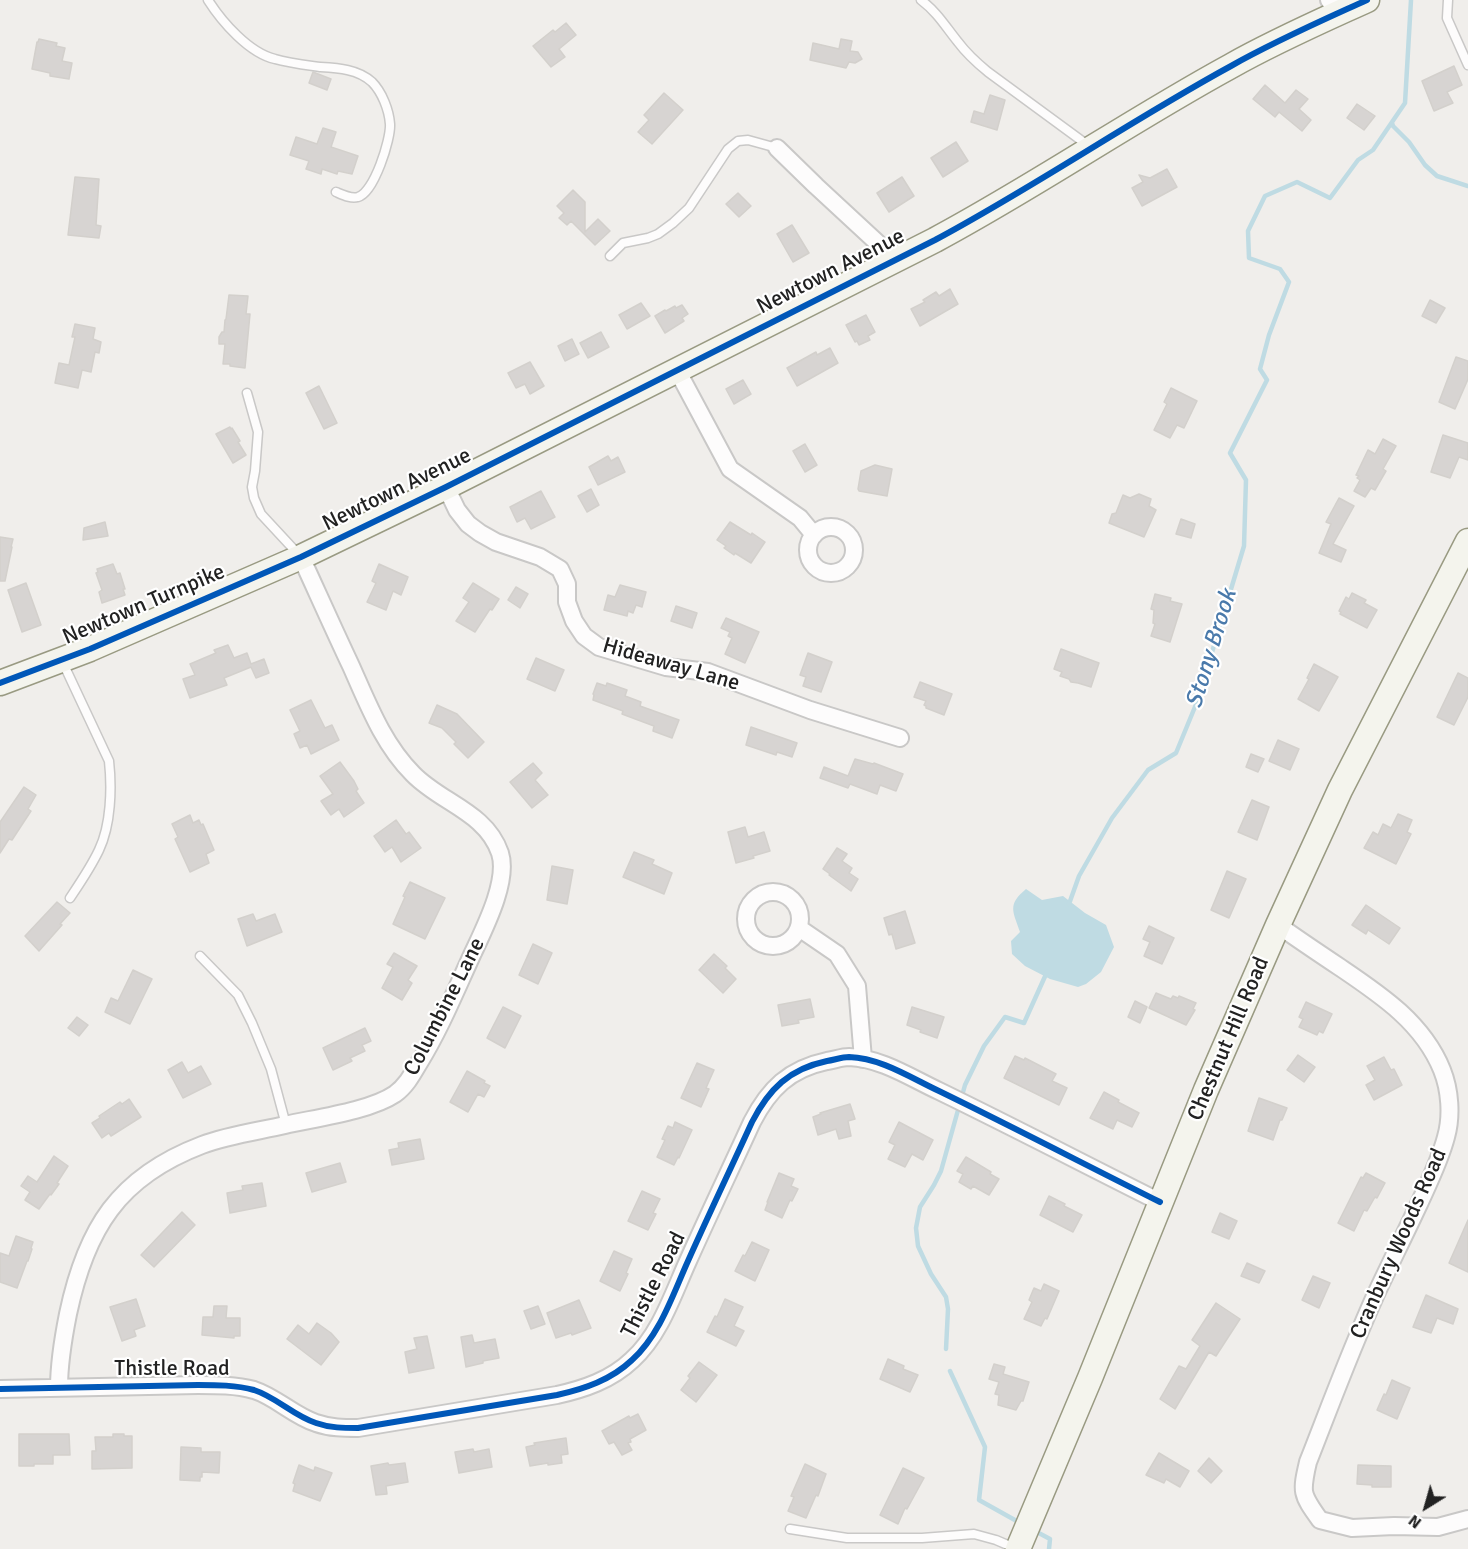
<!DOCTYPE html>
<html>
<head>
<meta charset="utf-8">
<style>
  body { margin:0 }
  #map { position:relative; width:1468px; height:1549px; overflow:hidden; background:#f0eeeb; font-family:Signika,sans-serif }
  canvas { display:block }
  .north { position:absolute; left:1396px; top:1477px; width:60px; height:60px; -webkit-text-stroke:4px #fff; paint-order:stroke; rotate:217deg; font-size:16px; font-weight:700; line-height:24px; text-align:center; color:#222 }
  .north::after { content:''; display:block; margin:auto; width:21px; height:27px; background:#222; clip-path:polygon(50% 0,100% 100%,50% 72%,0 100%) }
</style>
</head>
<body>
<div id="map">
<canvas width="1468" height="1549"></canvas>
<div class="north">N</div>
</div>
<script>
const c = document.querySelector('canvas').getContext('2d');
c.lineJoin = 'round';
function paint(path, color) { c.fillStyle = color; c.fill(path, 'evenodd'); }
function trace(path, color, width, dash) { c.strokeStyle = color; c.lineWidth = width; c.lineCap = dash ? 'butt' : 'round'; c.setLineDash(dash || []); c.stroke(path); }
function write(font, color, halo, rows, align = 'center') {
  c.font = font + ' Signika,sans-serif'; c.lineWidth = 4.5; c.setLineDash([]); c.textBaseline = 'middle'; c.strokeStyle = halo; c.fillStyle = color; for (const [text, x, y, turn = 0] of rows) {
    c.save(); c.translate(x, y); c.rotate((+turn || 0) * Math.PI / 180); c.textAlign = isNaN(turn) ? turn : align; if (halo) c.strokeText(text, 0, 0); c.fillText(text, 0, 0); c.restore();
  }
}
const water = new Path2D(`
  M1026,889L1042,900L1063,896L1085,913L1106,925L1114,947L1101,972L1086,984L1078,987L1050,979L1025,966L1012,954L1011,941L1020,932C1013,911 1007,905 1026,889Z`);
const stream = new Path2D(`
  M1392,123L1393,126L1409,142L1425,165L1437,176L1468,186
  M1069,904L1079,876L1112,818L1148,770L1176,753L1197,702L1244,546L1246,480L1230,453L1267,380L1260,369L1269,335L1289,282L1280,269L1249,258L1248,231L1265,196L1297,182L1330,198L1358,160L1373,150L1405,103L1411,0
  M946,1349L948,1309L946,1297L931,1274L918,1246L916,1228L920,1207L934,1185L941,1171L965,1085L984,1046L1005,1017L1024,1023L1047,972
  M950,1371L985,1447L979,1500L1022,1524
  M1035,1531L1050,1539L1049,1549`);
const building = new Path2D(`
  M566,23L576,35L559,49L565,57L551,67L533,46L553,30L555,32Z
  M39,39L57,43L56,46L65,48L62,61L72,63L69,79L50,76V73L32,69L37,42H38Z
  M841,39L852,41L850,51L858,52L862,59L855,63L849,62L846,68L810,60L813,43L839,49Z
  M1454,66L1462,85L1447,92L1453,103L1434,111L1422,81Z
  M313,72L331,79L327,90L309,83Z
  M1265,85L1285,103L1296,90L1308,99L1299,109L1311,120L1302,131L1279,112L1275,117L1253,99Z
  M664,93L683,110L652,144L638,132L649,120L644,115Z
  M990,95L1005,100L997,130L971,122L974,111L984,114Z
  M1357,104L1375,116L1364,130L1347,118Z
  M323,128L336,132L331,147L358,156L352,174L338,171L337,174L322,169L321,174L306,169L309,161L290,155L296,137L317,144Z
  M956,142L968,161L943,177L931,158Z
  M1167,169L1177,187L1142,206L1132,188L1143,182L1139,175L1150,178Z
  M75,177L99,179L96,225L101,226L99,238L68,235Z
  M902,177L914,196L889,212L877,193Z
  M573,190L585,202V232L598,219L610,231L595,245L571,221L567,225L559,218L564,213L557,206Z
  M738,193L751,206L739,217L726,204Z
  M792,225L809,253L793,262L777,234Z
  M950,289L958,304L920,326L911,309L925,302L923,300L936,292L939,296Z
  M229,295L248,296L246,314H250L245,368L230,366V364H223L225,344H219V337L222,332H224L225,320L226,319Z
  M1430,300L1445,308L1436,323L1422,316Z
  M641,303L650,316L627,329L619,315Z
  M682,305L688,314L682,318L684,321L665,333L655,316L665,310L666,311L675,306L676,308Z
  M866,315L875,332L868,336L870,340L859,345L857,341L855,342L846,325Z
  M75,324L95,328L93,339L101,342L99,353L95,352L91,372L82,370L78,388L55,383L59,363L69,365L75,337H72Z
  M601,332L609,347L588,358L580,343Z
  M572,339L579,354L565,361L558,346Z
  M830,348L838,363L797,386L787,368L816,352L817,355Z
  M1456,357L1468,361V379L1455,409L1439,402Z
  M530,362L544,386L530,394L525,384L516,388L508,373Z
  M743,380L751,394L734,404L726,389Z
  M319,386L337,423L324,429L306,393Z
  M1171,388L1197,401L1184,428L1177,425L1170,438L1154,430L1167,404L1164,402Z
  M230,427L231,429L232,428L240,441L238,442L246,455L233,463L216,434Z
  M1443,435L1468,443V460L1459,457L1450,478L1431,472Z
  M1383,439L1396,446L1383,469L1386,471L1375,490L1371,488L1365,497L1354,491L1360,480L1357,478L1359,476L1356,475L1368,450L1375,454Z
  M805,444L817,465L805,472L793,451Z
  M608,456L611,461L618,457L625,472L598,485L589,467Z
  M875,465L892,469L887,496L859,491L858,489L861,471Z
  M591,489L599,505L587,512L578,496Z
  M541,491L555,517L531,529L525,518L517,522L510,507Z
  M1139,494L1151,499L1149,506L1156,510L1144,537L1109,523L1112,514L1116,513L1123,495L1130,498Z
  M1339,498L1354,506L1333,544L1346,550L1341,562L1319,553L1331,524L1326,522Z
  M1181,519L1195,524L1191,538L1176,534Z
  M105,522L108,536L83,540L84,528Z
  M730,522L751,535L752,533L765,542L751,563L735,553L734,555L724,548L726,546L717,540Z
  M0,537L13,539L11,547H12L5,581H0Z
  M113,564L117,574L120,573L125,589H123L125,595L102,603L99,592L102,590L96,573L98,572L97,569Z
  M379,564L408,577L401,595L393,591L386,610L367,602L376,583L372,581Z
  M26,583L41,625L22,632L8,590Z
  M473,583L499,599L492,610L490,609L475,632L456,621L469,602L463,598Z
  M620,585L646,592L642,607L636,605L633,613L628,611L627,616L604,610L608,595L615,597Z
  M516,587L528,594L520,608L508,600Z
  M1352,593L1366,600L1364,603L1377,610L1367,628L1340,614L1341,612L1339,611L1346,597L1349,599Z
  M1155,594L1171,598L1170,601L1182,604L1170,642L1151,636L1155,624L1153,623L1154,610L1151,609Z
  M676,606L697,613L692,628L671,621Z
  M726,618L759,632L745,663L725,654L732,638L728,636L730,632L721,628Z
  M228,645L234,658L247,653L251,664L264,659L269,673L256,678L251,667L224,678L227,685L190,698L183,679L195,675L190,664L216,653L214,650Z
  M1061,649L1099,663L1091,687L1078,683L1071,682L1069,679L1060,676L1062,672L1054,669Z
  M808,653L832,662L821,692L803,686L806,677L800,675Z
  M536,658L564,670L555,691L527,679Z
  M1314,664L1338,677L1319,711L1298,699L1309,679L1307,678Z
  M1458,673L1468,678V697L1454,725L1437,717Z
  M920,682L952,694L944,715L926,708V706L924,705L926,701L914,697Z
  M597,683L606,686L607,683L627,690L625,696L641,702L640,706L679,720L672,738L653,731L654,726L622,714L623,711L593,700L594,695L593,694Z
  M311,700L325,728L332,725L339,740L311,754L307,745L300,748L294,734L300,731L290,710Z
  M437,705L457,714L484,742L468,758L454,744L456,742L442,728L429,723Z
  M751,727L797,743L792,757L777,752L776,755L746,745Z
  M1278,740L1299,749L1290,770L1269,761Z
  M1251,754L1264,759L1258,772L1246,767Z
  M855,759L873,764L874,763L903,774L896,791L880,785L877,794L850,784L848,788L820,778L824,767L848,776Z
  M340,762L354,781L358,789L356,791L364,803L344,817L339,809L331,815L321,801L333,794L320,776Z
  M533,763L542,773L535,780L548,795L532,808L510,782Z
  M24,787L36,795L28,809L31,811L12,840L9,839L0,853V822Z
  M1252,800L1269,807L1257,840L1238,832Z
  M1398,814L1412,820L1407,832L1411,834L1396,864L1364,848L1373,832L1378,835L1383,824L1391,828Z
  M190,815L193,823L199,820L201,825L203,824L214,850L206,854L209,863L190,872L175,839L178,837L172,824Z
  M396,820L406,834L409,832L421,848L401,862L392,847L385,852L374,836Z
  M745,827L748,837L764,832L770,851L753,856L754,858L736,863L728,832Z
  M837,848L847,854L842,861L852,868L849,873L858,879L851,891L829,875L830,874L823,869Z
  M634,852L654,860L652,864L672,873L664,894L623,877Z
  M552,866L573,870L567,904L547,900Z
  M1227,871L1246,879L1229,918L1211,910Z
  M410,882L445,898L425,939L393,924L405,897L403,896Z
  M57,902L70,913L60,924L62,925L39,951L25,936Z
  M1366,905L1400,928L1389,944L1368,930L1366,934L1352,925Z
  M905,911L915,943L896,949L892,934L889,935L884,918Z
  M253,914L256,921L275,914L282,932L247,946L238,919Z
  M1149,926L1174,938L1162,964L1144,956L1150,942L1143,939Z
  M533,944L552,953L538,984L519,975Z
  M394,953L417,966L408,980L412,983L402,1000L382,988L393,967L387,964Z
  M714,954L727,966L725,968L736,979L723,993L699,970Z
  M133,970L152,979L130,1024L105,1012L111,998L118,1001Z
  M1156,993L1171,999L1173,996L1178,998L1179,996L1196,1003L1193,1009L1195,1010L1186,1025L1149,1008Z
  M810,999L814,1017L798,1020L799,1023L782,1026L778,1005Z
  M1135,1001L1147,1007L1140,1023L1128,1017Z
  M1306,1002L1332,1014L1323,1033L1319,1031L1317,1035L1299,1027L1303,1019L1299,1017Z
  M503,1007L521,1016L505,1048L487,1038Z
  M912,1007L944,1017L937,1038L920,1032L921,1030L907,1025Z
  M77,1017L88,1025L79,1036L68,1028Z
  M365,1028L371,1041L362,1045L365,1051L350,1058L352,1061L333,1070L323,1048Z
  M1298,1055L1315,1067L1304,1082L1287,1070Z
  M1015,1056L1024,1060L1025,1058L1056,1074L1052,1081L1067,1088L1059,1105L1004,1078Z
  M1384,1057L1391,1070L1394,1069L1402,1085L1374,1100L1366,1085L1375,1080L1367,1066Z
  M182,1062L188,1073L201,1066L211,1084L183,1098L168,1070Z
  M697,1063L714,1070L706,1088L709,1089L701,1107L681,1098Z
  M467,1071L485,1081L484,1083L490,1086L484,1097L478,1094L468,1112L450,1102Z
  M1104,1092L1119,1100L1118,1102L1139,1113L1132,1127L1117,1120L1113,1129L1090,1118Z
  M1259,1098L1287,1108L1282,1120H1280L1273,1140L1248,1131Z
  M129,1099L141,1117L111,1136L109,1133L102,1138L92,1123L100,1118L99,1116L120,1102L122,1104Z
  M850,1104L855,1119L848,1121L851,1136L839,1139L836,1129L818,1135L813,1117L821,1114L820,1113Z
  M675,1122L692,1130L679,1158L678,1157L674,1165L657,1157L665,1140L662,1139L668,1126L673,1128Z
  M899,1122L933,1140L923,1160L912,1154L905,1167L888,1159L895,1145L889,1142Z
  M420,1139L424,1159L392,1165L389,1150L399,1148L398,1143Z
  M54,1156L68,1166L57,1183L59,1184L51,1195L50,1194L39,1209L25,1200L30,1192L21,1186L28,1176L37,1182Z
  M966,1157L991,1172L990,1174L999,1179L989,1195L973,1186L971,1189L959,1182L963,1174L957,1171Z
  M340,1163L346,1182L312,1192L306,1173Z
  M779,1173L794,1179L791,1186L798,1189L792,1201L790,1200L782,1218L765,1210L768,1202H767Z
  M1366,1173L1385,1183L1377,1198L1375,1197L1367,1211L1364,1210L1354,1231L1338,1223L1361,1177L1363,1178Z
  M262,1183L266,1206L230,1213L227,1193L243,1190L242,1186Z
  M642,1191L660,1199L653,1213L656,1214L648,1230L628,1221Z
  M1049,1196L1065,1204L1064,1206L1082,1215L1073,1232L1040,1215Z
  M182,1212L195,1225L154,1267L141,1255Z
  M1220,1213L1237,1221L1229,1239L1212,1232Z
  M1468,1220V1272L1449,1263Z
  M16,1236L33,1242L31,1248L32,1249L28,1261H27L17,1288L0,1282V1253L9,1256Z
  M752,1242L769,1250L755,1281L735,1271L743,1255L745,1256Z
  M614,1251L632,1259L626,1273L628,1274L620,1291L600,1281Z
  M1247,1263L1265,1271L1259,1283L1241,1276Z
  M1313,1276L1330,1283L1319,1308L1302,1300Z
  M1044,1284L1059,1291L1047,1319L1045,1318L1041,1326L1024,1319L1032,1302L1029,1300L1034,1288L1041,1291Z
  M1426,1295L1458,1309L1453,1324L1437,1318L1431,1333L1413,1327Z
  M136,1299L145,1326L134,1330L136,1336L122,1341L110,1307Z
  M725,1299L743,1307L734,1326L744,1331L736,1346L707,1332L715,1316L717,1317Z
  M579,1300L591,1328L572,1335L571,1333L556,1338L547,1313Z
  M1216,1303L1240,1319L1216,1356L1209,1352L1175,1409L1160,1399L1179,1366L1186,1369L1200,1346L1192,1340Z
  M214,1306H227L226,1318H240V1336H234V1338L202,1335L203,1317H213Z
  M538,1306L545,1324L531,1329L524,1311Z
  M317,1323L331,1333L339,1342L321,1365L287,1339L298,1325L309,1334Z
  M472,1335L474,1343L495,1339L499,1358L483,1361V1363L466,1367L461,1337Z
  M427,1336L434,1368L409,1373L405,1352L417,1349L414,1338Z
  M888,1359L904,1366L903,1369L918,1375L910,1392L880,1379Z
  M699,1362L717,1375L696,1402L681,1390L690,1378L688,1376Z
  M994,1364L1005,1367L1003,1374L1029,1382L1023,1401H1021L1016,1410L998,1405L999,1395L995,1394L999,1382L989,1379Z
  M1392,1380L1410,1388L1397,1419L1377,1410L1384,1394L1386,1395Z
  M638,1414L646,1430L630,1439L631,1442L628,1443L632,1450L622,1455L614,1442L609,1444L602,1431L629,1416L630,1418Z
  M19,1434H69L70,1455H53V1464H34V1466H19Z
  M113,1434H124V1436H132V1468L92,1469V1451H96L95,1437H113Z
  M566,1438L568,1454L561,1455L562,1463L548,1465V1463L530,1466L526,1447L535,1445L534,1443Z
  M181,1447L201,1448V1452H220L219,1473L202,1472V1477H200V1481L180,1480Z
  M473,1449L474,1452L489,1449L492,1467L459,1473L455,1452Z
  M1159,1453L1189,1471L1180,1487L1166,1479L1164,1483L1146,1475Z
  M1209,1458L1222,1471L1211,1483L1198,1471Z
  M388,1463L389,1465L405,1463L408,1482L386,1486L387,1494L376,1495L371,1466Z
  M805,1464L826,1474L818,1496L816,1495L806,1518L788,1511L794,1497L791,1496Z
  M299,1465L314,1471L315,1467L332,1473L320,1501L293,1491L295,1484L293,1483Z
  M1358,1465L1391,1466V1487H1372V1485L1357,1484Z
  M903,1468L924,1478L907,1509L905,1508L898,1524L880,1515Z`);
const lane = new Path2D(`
  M208,0C222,22 249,53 275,59C289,63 306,65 320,67C338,68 358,69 372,82C382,92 389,110 390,124C391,139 374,193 358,197C351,199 343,195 336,192
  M921,0C938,13 945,26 958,42C967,54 977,63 988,72L1082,141L1087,148
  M1448,0L1447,18L1468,65
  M610,256L623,243L648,238L658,234L673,223L689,208L728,149L738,141L748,140L777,148
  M247,393L258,432L255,471L252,487L254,498L261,514L299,555
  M63,663L109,761C112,788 111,825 99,850C91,867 80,883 70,898
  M200,956L238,995L252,1023L271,1069L286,1125
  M790,1529L847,1538H922L974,1534L996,1540L1017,1549`);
const street = new Path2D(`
  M1329,0L1338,13
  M777,148L816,186L896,260
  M677,370L730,469L800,518L814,535
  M446,487L457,510L468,524L480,533L496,542L540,557L560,569L567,584V602L574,621L584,636L599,647L666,667L708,672L810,710L900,738
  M808 550a23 23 0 1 1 46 0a23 23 0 1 1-46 0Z
  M746 919a27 27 0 1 1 54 0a27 27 0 1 1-54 0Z
  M1278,925C1299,940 1320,954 1341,968C1381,995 1423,1023 1442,1070C1450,1090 1452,1116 1446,1137C1440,1160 1429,1182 1419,1204C1405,1234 1390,1264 1376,1294C1351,1349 1330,1406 1308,1462C1301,1492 1301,1494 1320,1520L1352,1528L1394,1526L1438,1527L1468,1519
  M799,928L837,954L857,986L863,1059
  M59,1388C59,1363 63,1339 68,1314C86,1229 118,1177 202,1145C228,1135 259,1131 285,1125C316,1118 370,1111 395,1094C406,1086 412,1075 419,1063C440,1029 455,992 472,955C484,929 509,881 500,853C486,812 441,803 413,774C383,744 368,704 351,666C334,630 318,594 301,557
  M0,1389L198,1385C216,1385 236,1385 254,1390C276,1397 294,1416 316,1423C330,1428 344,1428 358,1428L557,1395C584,1389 611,1380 632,1360C660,1335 673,1294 688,1261C709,1214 731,1168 752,1122C769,1089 789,1069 827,1061C834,1060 842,1057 849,1057C881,1058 911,1078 939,1091C1013,1127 1086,1165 1160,1202`);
const secondary = new Path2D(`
  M0,683L90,649L301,557L446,487L935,240C1036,186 1130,121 1231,66C1275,41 1321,21 1367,0
  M1018,1549L1090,1378L1206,1090L1278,925L1340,790L1468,541`);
const cycleway = new Path2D(`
  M0,683L90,649L301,557L446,487L935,240C1036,186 1130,121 1231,66C1275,41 1321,21 1367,0
  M0,1389L198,1385C216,1385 236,1385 254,1390C276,1397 294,1416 316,1423C330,1428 344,1428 358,1428L557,1395C584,1389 611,1380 632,1360C660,1335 673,1294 688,1261C709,1214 731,1168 752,1122C769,1089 789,1069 827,1061C834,1060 842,1057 849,1057C881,1058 911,1078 939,1091C1013,1127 1086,1165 1160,1202`);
const streetNames = [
  ["Newtown Avenue",831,272,-27],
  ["Newtown Avenue",397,490,-26],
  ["Newtown Turnpike",144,605,-23],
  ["Hideaway Lane",671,665,16],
  ["Columbine Lane",445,1007,-63],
  ["Chestnut Hill Road",1229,1039,-67],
  ["Cranbury Woods Road",1399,1244,-66],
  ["Thistle Road",654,1285,-63],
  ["Thistle Road",172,1369]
];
const waterNames = [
  ["Stony Brook",1212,649,-73]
];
paint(water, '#bfdbe3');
trace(stream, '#bfdbe3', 4.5);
paint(building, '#d7d4d2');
trace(building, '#d3d0cc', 1.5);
trace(lane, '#c9c8c7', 11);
trace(street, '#c9c8c7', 20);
trace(secondary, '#999a82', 27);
trace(lane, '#fdfcfc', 8);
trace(street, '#fdfcfc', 16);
trace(secondary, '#f4f4ed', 24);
trace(cycleway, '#0057b8', 6);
write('22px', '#222', '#fff', streetNames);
write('italic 24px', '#4a7aab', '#fff', waterNames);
</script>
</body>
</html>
